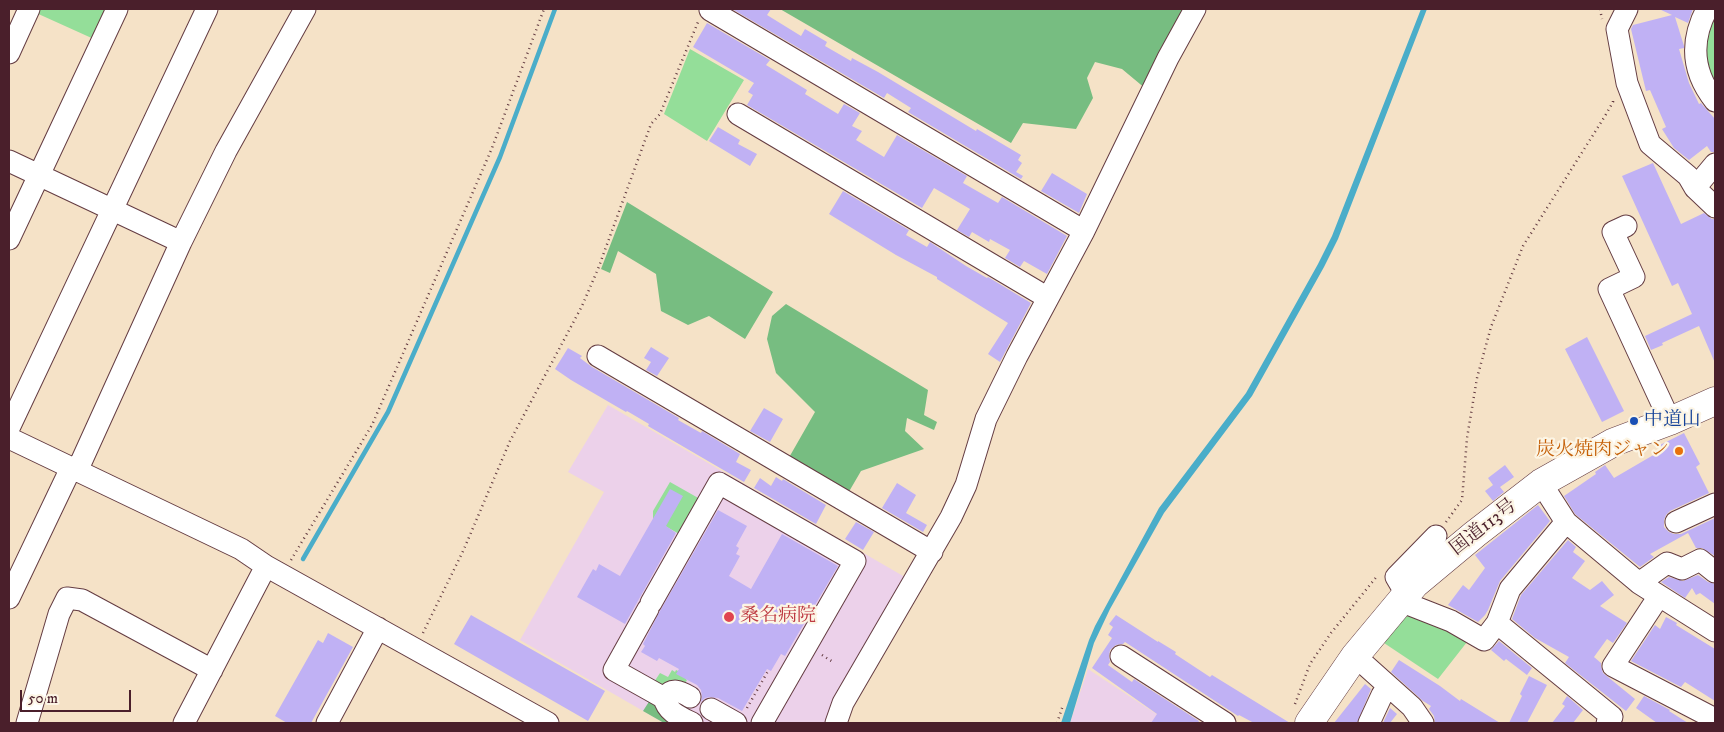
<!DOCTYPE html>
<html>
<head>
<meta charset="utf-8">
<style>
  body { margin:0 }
  #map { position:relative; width:1724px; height:732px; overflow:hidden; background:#f5e2c7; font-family:"IM FELL DW Pica",serif }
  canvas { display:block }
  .frame { position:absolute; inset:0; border:10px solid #4a1f2b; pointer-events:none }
  .scale { position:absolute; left:20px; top:690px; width:111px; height:22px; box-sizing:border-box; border:2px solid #4a1f2b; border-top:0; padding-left:6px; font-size:15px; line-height:18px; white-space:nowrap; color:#4a1f2b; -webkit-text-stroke:4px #fcf5e5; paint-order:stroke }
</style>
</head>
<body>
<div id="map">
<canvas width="1724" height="732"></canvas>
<div class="frame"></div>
<div class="scale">50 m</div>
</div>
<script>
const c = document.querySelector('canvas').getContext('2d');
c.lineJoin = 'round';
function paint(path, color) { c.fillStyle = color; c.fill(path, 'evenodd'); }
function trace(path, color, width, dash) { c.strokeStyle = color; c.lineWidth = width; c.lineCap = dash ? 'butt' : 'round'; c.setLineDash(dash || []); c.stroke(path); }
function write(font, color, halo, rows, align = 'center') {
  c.font = font + ' "IM FELL DW Pica","Noto Serif JP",serif'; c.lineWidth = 4.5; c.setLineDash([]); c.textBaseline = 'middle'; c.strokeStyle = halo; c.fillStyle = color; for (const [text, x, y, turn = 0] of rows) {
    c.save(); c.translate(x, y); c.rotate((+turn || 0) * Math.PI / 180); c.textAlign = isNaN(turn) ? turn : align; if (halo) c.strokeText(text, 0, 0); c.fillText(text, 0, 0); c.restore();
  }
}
const built = new Path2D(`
  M608,405L910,580L832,723H664L520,640L604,492L568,472Z
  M1088,669L1170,723H1070Z`);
const green = new Path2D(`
  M36,9H111L96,40L34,12Z
  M1715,9V86L1704,69L1706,27Z
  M690,49L744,80L707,141L664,114Z
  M670,482L700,499L679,534L653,519V511Z
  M1412,612L1467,642L1438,679L1384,643L1396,626Z
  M672,670L675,672L676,670L678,671L687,680L683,687L667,690L654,682L660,673L668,677Z`);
const forest = new Path2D(`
  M780,9H1189L1146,89L1122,69L1095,62L1087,78L1093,98L1076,129L1023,123L1011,143Z
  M627,202L773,292L745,339L709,316L688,325L661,311L656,274L618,251L610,273L601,269Z
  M786,304L928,390L924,415L937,422L934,430L907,418L905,431L924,449L861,471L847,495L787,461L815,412L776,373L767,339L772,316Z
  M652,697L679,723H664L643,711Z`);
const water = new Path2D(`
  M1421,9H1427L1338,239L1324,267L1252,396L1164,513L1110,609L1094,643L1070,723H1061L1089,640L1095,626L1159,508L1246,393L1318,264L1332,236Z`);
const stream = new Path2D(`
  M303,559L388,412L500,157L555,9`);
const building = new Path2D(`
  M732,9H771L767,15L801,36L805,29L827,42L825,46L851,61L852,58L878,72L976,131L977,129L1021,155L1018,160L1022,163L1016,172L1023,176L1021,179L908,112L911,108L887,93L884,98Z
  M1659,9H1693L1688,23L1675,17L1684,46V48L1679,49L1689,83L1699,104L1701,103L1715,119V152H1711L1707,146L1689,160L1674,148L1662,129L1666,127L1650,90L1646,91L1631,29L1633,25L1672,15Z
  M707,23L770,60L766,65L807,90L805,94L838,114L844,104L860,113L852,126L862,131L856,140L884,157L897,135L967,176L963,183L998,203L1002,197L1067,236L1047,274L1024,261L1020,267L1005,258L1010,250L990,239L989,242L972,232L969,237L957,230L970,209L934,188L922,208L747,105L753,95L748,92L754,83L693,47Z
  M718,127L740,140L738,144L757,154L750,166L709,141Z
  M1653,163L1681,224L1704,213L1712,219H1715V363L1699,326L1662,343L1663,345L1651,350L1645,336L1692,314L1678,283L1672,286L1622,176Z
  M1052,173L1087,194L1079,213L1041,191Z
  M843,191L909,230L906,235L927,247L930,242L966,266L987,278L988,277L1031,303L1000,362L988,354L1008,323L937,279V277L896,255L829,214Z
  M1587,337L1624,411L1602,422L1565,349Z
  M651,347L669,358L657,376L646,370L651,362L644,358Z
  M568,348L582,356L580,358L592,367L679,418L678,420L701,433L702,431L740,454L736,462L751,470L744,482L648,426L649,424L627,411L626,412L571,380L555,369Z
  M764,408L783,419L770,442L750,431Z
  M1684,433L1700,464L1696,467L1709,493L1670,511L1666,515L1664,520V527L1669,532L1674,534H1681L1715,518V556L1702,548H1696L1688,533L1650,554L1654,557L1640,567L1575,514L1564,496L1596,474L1595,472L1605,465L1614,478L1662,450L1660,445Z
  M1505,465L1514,477L1500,487L1504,492L1493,501L1485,491L1493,485L1488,478Z
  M776,477L782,481L783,479L826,505L816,524L754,488L760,478L771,486Z
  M897,483L916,495L906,513L927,525L923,532L882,508Z
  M670,489L683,496L666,526L676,533L625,624L577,597L593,569L596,571L599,564L620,576Z
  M1538,505L1550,521L1500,581L1488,610L1485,615L1478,622L1448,605L1463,585L1469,590L1485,568L1475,555Z
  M718,510L747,526L736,546L739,548L736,554L740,556L729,576L751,589L782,534L838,566L785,656L781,654L771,671L767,669L742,711L718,698L710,697L705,698L701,702L702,697L701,690L697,685L676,674L679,669L659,658L657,661L641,652L645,646L643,644L660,611Z
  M856,522L874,532L863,550L845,539Z
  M1568,540L1576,547L1573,552L1585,561L1572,578L1590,590L1602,581L1614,595L1600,606L1627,623L1613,643L1607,639L1594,657L1601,663V666L1603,673L1635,699L1626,711L1565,663L1569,657L1535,638L1512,619L1521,595Z
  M1698,575L1708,582L1715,584V604L1700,593L1696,595L1692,588L1685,598L1661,582L1669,577L1683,581Z
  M471,615L605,691L588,721L454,644Z
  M1116,615L1158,642V641L1176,652L1175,654L1210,677L1212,675L1290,723H1254L1239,715L1238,716L1125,642L1123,644L1116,645L1110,650L1109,656L1110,662L1108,665L1132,682L1134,679L1199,721L1198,723H1151L1157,714L1092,668L1112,638L1108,635L1113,627L1109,624Z
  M1666,617L1677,623L1676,625L1715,649V701L1685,682L1681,687L1631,661L1655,625L1660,629Z
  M328,633L353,647L311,723H287L275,716L318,640L323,643Z
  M1499,641L1532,668L1527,675L1506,659L1504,661L1491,650Z
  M1399,660L1440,686L1460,701L1461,699L1500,723H1435L1434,716L1429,709L1431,706L1423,701L1391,672Z
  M1529,676L1547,685L1527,723H1509L1522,696L1520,694Z
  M1365,684L1371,689L1357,723H1334Z
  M1567,696L1583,710L1573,723H1552L1565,706L1562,704Z
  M1644,696L1670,710L1669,711L1688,723H1657L1636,708Z
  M1390,708L1397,714L1390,723H1383Z`);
const path = new Path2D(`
  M1600,9L1602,19
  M1446,522L1462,500L1467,438L1477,378L1491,327L1523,246L1605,116L1613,102V98
  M291,560L372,425L492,148L544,9
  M423,633L464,549L510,441L582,306L598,269L651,124L660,114L698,22
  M822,655L833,662
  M1295,704L1310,664L1331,633L1378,575
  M747,708L768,671
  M1057,723L1063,705`);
const minor = new Path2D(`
  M1627,9L1617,29L1627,83L1650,144L1688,176L1695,188L1715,164
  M1707,9C1690,41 1692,72 1715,101
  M710,10L1084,231
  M9,53L29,9
  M738,114L1048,298
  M9,161L181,242
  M1695,188L1715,207
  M1626,226L1613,232L1634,277L1609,289L1670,421
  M9,239L117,9
  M598,356L932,552
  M9,428L207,9
  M9,438L241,549L266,566L548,723
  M77,471L181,242L226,151L305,9H304
  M1541,483L1566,522L1639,583L1715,631
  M1676,522L1715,504
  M1639,583L1667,563L1682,569L1700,560L1715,572
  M1406,594L1396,577L1436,536
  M1659,596L1613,666L1715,719
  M9,598L71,468
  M1400,601L1451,621L1484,640L1497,623L1612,717L1607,723
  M651,603L719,483L855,561L762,723
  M648,609L614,670L664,698C667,712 680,717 692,723
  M1497,623L1510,589L1566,522
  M1121,656L1225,723
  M1355,656L1412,707L1423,723
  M664,698C672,687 680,691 690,697
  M711,709L736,723
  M27,723L59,614L67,598L82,600L212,670
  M184,723L266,566
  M327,723L378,628
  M836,723L843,703L951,517L966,485L986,419L1017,356L1084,231L1168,58L1195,9
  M1369,723L1382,695L1388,686`);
const highway = new Path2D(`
  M1309,723L1355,656L1415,584L1475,534L1541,483L1614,442L1670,421L1715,401`);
const markers = [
  [1634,421,5,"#1a4fb4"],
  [1679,451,5,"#e8710a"],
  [729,617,6,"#e0444e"]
];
const transitNames = [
  ["中道山",1644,421]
];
const foodNames = [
  ["炭火焼肉ジャン",1669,451]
];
const streetNames = [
  ["国道113号",1484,528,-38]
];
const healthNames = [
  ["桑名病院",740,617]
];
paint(built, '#ecd1ea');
paint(green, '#94de99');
paint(forest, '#77bd81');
paint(water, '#4aadc9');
trace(stream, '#4aadc9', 4.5);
paint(building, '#c0b1f4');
trace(minor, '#643c42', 23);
trace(highway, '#643c42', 29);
trace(path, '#643c42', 2.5, [1, 4]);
trace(minor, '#fff', 21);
trace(highway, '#fff', 28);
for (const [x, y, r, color] of markers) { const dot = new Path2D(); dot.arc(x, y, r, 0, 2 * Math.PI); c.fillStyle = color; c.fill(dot); trace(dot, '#fcf5e5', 2); }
write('19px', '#164399', '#fcf5e5', transitNames, 'left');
write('19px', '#c56008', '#fcf5e5', foodNames, 'right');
write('19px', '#4a1f2b', '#fcf5e5', streetNames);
write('19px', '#be3a42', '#fcf5e5', healthNames, 'left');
</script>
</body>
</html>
